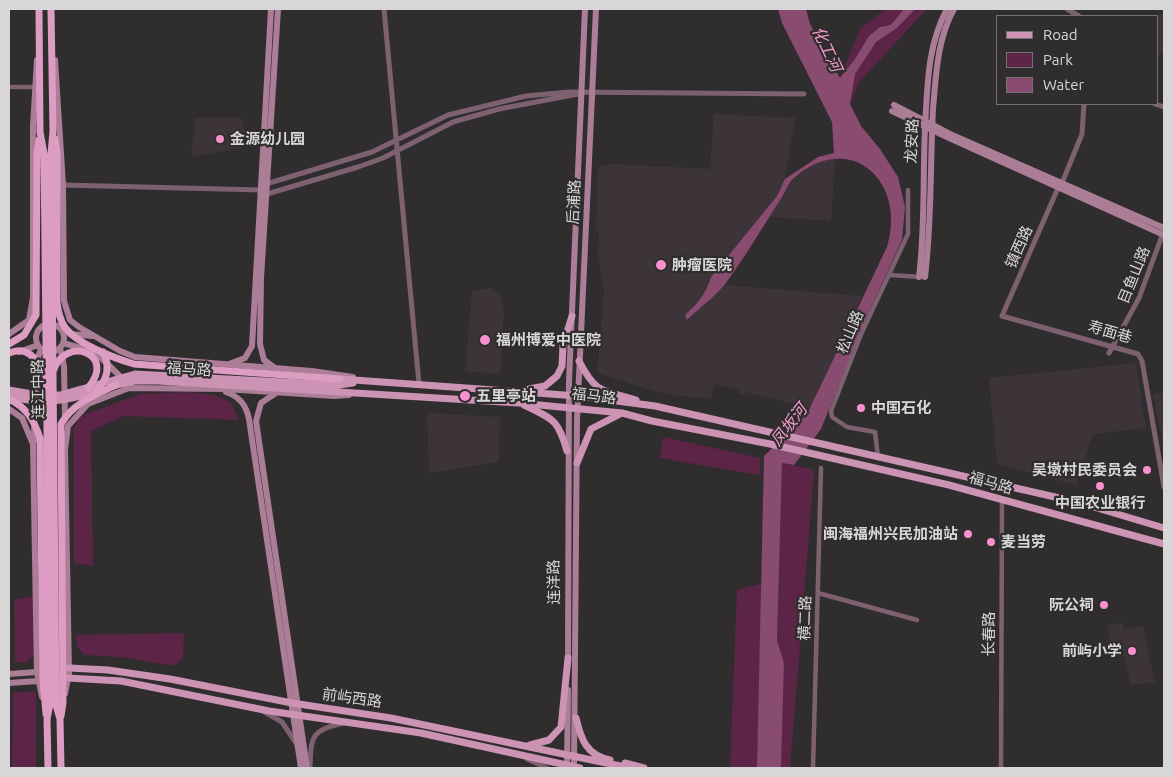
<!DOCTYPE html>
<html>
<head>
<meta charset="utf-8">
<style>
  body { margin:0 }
  #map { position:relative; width:1173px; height:777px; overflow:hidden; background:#302d2e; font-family:Ubuntu,sans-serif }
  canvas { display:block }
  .frame { position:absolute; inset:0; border:10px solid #d8d6d7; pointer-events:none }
  .legend { position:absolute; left:996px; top:15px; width:162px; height:90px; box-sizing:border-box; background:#302d2e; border:1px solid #737172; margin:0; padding:6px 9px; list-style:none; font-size:15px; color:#d8d6d7 }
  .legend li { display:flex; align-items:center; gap:10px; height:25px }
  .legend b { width:25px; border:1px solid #737172 }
</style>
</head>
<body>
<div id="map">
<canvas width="1173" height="777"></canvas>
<div class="frame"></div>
<ul class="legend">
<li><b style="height:6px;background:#cd93b4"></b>Road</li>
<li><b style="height:14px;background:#5c2548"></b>Park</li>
<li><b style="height:14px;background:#894b70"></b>Water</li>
</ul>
</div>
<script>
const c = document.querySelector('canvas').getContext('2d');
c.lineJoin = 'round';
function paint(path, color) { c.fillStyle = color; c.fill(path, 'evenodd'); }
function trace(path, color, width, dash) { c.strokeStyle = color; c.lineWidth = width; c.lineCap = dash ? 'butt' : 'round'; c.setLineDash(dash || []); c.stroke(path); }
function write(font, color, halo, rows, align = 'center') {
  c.font = font + ' Ubuntu,"Noto Sans SC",sans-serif'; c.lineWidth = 4.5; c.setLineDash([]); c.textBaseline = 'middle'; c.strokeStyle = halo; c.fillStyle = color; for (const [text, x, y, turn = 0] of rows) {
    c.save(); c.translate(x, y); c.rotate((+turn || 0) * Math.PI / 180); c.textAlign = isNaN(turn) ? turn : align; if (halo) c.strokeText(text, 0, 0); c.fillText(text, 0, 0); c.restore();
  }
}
const built = new Path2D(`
  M1164,14V53L1157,55V16H1146Z
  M714,114L795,118L785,179L777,196L711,277L707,291L701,299L685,315L687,320L725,285L862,296L810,408L745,392L744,394L739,393V390L714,384L711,399L679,396L657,392L597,373L604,293L598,252L599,232L596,231L598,167L613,164L710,169Z
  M194,118H242L243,127L249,136L242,142L241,148L193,156L191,149L195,134Z
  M835,159L831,221L769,217L793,179L820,161Z
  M492,288L500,295L504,309L500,374L465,371L472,291Z
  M1136,363L1146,428L1093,434L1076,485L997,464L989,378Z
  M1164,393V449L1153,394Z
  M427,413L500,417L499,462L429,473Z
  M1122,623L1124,630L1143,626L1155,682L1131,685L1124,656L1119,655L1112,647L1107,625Z`);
const green = new Path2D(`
  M886,9H927L860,81L850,104L840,78L860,29Z
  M141,394C168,394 207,387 231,403L239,420L124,416L91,431L93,566L74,563V429L78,420L85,414Z
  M663,437L760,458V475L660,458Z
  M782,463L812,469L814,473L790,768H781L784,663L777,645Z
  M763,583L757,768H730L737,590Z
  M34,596V655L26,663L15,662L14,600Z
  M184,633L183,659L175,665H167L122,657L84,655L77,646L76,635Z
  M36,691V768H12L13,693Z`);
const water = new Path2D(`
  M778,9H806L810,24L840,78L855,59L869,36L880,27L891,25L904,9H915L897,28L876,42L855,74L850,104L861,126L880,149L898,177L905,207L902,240L866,318L821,429L794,465L782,463L777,641L784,663L781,768H757L764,456L807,414L887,247C907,182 851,129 794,178C788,183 785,193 780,200C762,228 745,257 726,283C715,297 699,308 687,320L685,315C698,303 706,294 711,277L777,196L785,179L818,157L834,153L832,122L782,23Z`);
const minor = new Path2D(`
  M9,87H35
  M890,275L921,277
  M878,457L875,432L847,427L832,417L831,411L862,332L908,234V190
  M818,593L917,620
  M813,768L821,468
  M1001,768L1002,501`);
const tertiary = new Path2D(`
  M384,9L419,384
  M1067,9L1079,16
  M1155,104L1164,107
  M1062,183L1082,134L1084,104
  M266,184L372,152L448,115L526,96L569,92L804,94
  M63,185L261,190L267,194L358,167L383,158L453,122L499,109L578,94
  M1058,188L1002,316L1138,354L1142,361L1164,487
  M1109,353L1139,298L1163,233
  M263,711L282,722L296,743
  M527,759L547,768
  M310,768C311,736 311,730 344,723`);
const secondary = new Path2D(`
  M55,60L63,185L64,301L70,320L79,327L120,351L135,357L312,371L353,377
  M894,105L950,134L1164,228
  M892,111L949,138L1164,235
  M919,277C926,221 922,164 926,109C928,73 930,41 947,9
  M925,277C932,221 930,165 933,109C936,76 937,39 954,9
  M36 338a14 14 0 1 1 28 0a14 14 0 1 1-28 0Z
  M9,334L29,320L33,297V126L37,60
  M70,334L92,336
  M63,343L95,352L124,380
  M60,348L64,366L65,419
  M19,352L38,345
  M229,364L245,358L252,346L271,9
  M275,368L264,360L260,344L261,278L278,9
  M226,392C240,397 246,405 249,419L301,768
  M276,393L261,403L256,421L307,768
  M9,409L22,418L33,444L37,672L42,697
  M34,441L35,366L41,349
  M568,662L569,381L585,9
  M9,674L37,672
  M9,683L38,681
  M65,694L69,673L65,450L68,426L88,404L129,388L225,389L334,396L349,395
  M567,768L568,690
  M574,768L577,420L596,9`);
const primary = new Path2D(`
  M579,361C596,394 602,390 636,400
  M340,379L578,396L655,406L1077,502L1164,528
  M111,386L135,381H158L519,403L622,413L652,421L770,444L949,485L1164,544
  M529,389L545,386L557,376L562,366L563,345L572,316
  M9,390L38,395H60L135,374L339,385L353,383
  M9,396C43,405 66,402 99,390
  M524,405C553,419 558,419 567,451
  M577,463L591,429L622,413
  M69,668L108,670L170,679L292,703L391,718L630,768
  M68,678L121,681L269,711L421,733L580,768
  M576,718C581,739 586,755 610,760
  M530,745L549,740L561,727L568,658
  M625,763L644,768`);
const trunk = new Path2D(`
  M39,9L40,132L44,154L50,704L47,719L48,768
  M51,9L53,131L51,154L56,705L60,719L61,768
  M55,139L57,154V303C58,311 60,319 64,326C76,344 114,358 134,364L340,379
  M9,344L24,335L36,315L37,153L39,140
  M9,353C27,345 37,359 44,374
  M53,372C64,334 118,353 88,388
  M96,391C107,380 111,367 103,352
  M9,399C26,407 34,420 40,438L43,680L46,714
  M61,716L63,703L61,424C73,403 95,395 116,385`);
const markers = [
  [220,139,5,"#f790cd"],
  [661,265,6,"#f790cd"],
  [485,340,6,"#f790cd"],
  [465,396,6,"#f790cd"],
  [861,408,5,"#f790cd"],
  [1147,470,5,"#f790cd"],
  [1100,486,5,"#f790cd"],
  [968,534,5,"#f790cd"],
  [991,542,5,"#f790cd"],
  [1104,605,5,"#f790cd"],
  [1132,651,5,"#f790cd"]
];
const poiNames = [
  ["金源幼儿园",230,139],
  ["肿瘤医院",672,265],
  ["福州博爱中医院",496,340],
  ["五里亭站",476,396],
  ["中国石化",871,408],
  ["吴墩村民委员会",1137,470,"right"],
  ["中国农业银行",1100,503,"center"],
  ["闽海福州兴民加油站",958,534,"right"],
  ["麦当劳",1001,542],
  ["阮公祠",1094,605,"right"],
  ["前屿小学",1122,651,"right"]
];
const streetNames = [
  ["龙安路",912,141,-87],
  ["后浦路",574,202,-87],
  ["镇西路",1019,247,-66],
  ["目鱼山路",1134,275,-68],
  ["松山路",850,332,-67],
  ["寿面巷",1110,332,16],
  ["福马路",189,369,4],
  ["连江中路",38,389,-91],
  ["福马路",594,396,7],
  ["福马路",991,483,16],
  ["连洋路",554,582,-91],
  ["横二路",805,618,-88],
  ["长春路",989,634,-90],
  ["前屿西路",352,698,8]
];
const waterNames = [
  ["化工河",827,49,65],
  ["凤坂河",789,425,-52]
];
paint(built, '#3d3439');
paint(green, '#5c2548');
paint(water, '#894b70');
trace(minor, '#7e6171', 4.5);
trace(tertiary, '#7e6171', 5);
trace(secondary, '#ab7d97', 6);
trace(primary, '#cd93b4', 7);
trace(trunk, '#dd9cc1', 7);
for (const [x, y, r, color] of markers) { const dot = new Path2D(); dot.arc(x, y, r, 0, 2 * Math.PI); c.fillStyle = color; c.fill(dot); trace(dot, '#302d2e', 2); }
write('bold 15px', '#d8d6d7', '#302d2e', poiNames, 'left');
write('15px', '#d8d6d7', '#302d2e', streetNames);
write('italic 16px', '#f89dd2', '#302d2e', waterNames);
</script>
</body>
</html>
